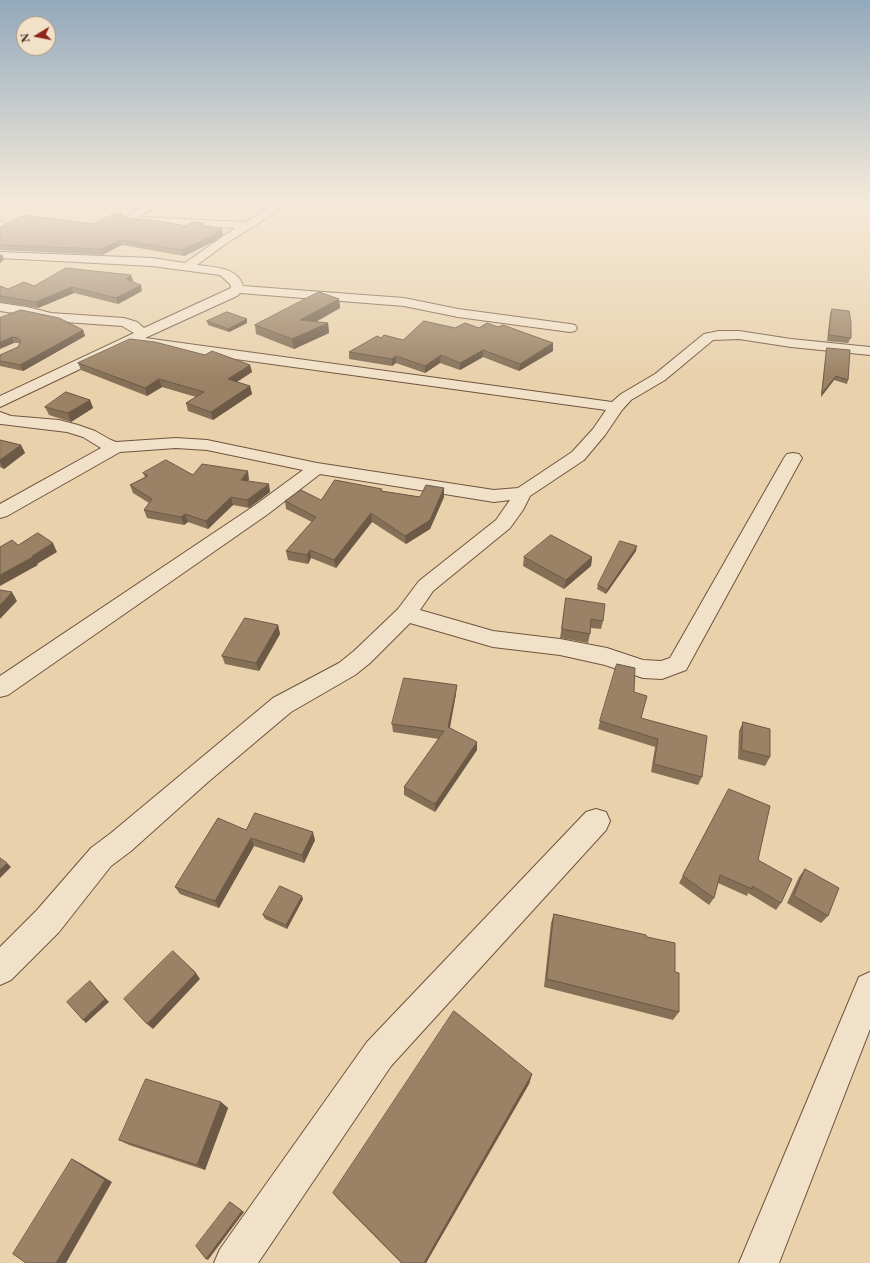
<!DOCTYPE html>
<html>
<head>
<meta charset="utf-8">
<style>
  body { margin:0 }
  #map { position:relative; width:870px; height:1263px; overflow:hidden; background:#e9d1ac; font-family:"EB Garamond",serif }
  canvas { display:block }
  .north { position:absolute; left:16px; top:16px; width:40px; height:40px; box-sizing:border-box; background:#f1e1c9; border:1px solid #ad9883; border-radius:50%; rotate:260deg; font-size:11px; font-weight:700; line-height:16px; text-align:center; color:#472a19 }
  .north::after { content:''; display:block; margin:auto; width:14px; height:18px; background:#8f2418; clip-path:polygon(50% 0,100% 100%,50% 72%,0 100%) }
</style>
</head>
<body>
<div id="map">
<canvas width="870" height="1263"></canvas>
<div class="north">N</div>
</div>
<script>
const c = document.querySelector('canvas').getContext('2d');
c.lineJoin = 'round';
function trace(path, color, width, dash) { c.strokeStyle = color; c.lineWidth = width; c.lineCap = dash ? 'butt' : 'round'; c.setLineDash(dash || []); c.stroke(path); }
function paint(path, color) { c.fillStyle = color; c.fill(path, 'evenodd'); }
const street = new Path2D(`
  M153,202H166L138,217L245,222L280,202H292L227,243L197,265C213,267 238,267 243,286L404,298L458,309L570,324L575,325L577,328L575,331L570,332L458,317L404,306L240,293L237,296L145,338L612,402L621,394L655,374L704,334L719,331H739L791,339L870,347V355L791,347L739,339L713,340L665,380L631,400L622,410L605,435L584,460L530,496L523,510L510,528L433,591L420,610L493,631L560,639L607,648L643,660L661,661L670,658L784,458L787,454L793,453L799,454L802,458L686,670L662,679L643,678L605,665L560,655L493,647L410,623L370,663L355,675L291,712L208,782L131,851L111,866L59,932L11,980L0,985V947L37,910L91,848L111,833L273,698L339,663L354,651L398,609L419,581L496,520L510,500L494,502L320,474L268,514L8,695L0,697V676L254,506L303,470L207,450L176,448L120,452L7,516L0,518V504L101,448L83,437L67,432L1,424H0V412L11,416L59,420L78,425L95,431L111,440L116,442L176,438L207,440L317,463L494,490L518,488L572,452L593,429L606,410L141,346L135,343L0,407V396L134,333L122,326L51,321L27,315L0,311V303L27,307L51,313L124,318L137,322L144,328L231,288L230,284L220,275L152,266L0,258V252L152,258L185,263L235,228L126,222L125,220L130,213Z
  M0,221L4,222L5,228L0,231Z
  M596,809L606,812L610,821L606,830L391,1066L258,1263H214L220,1249L367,1042L586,812Z
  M870,972V1029L779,1263H739L859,977Z`);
const wall = new Path2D(`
  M124,218L186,226L204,223V226L223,235L213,242L184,256L122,245L102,255L0,250V227L93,224Z
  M131,275L133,281L132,282L142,291L118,304L74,293L38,308L0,302V286L8,289Z
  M339,299L340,308L316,322L328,323L329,333L294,349L256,334L255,325Z
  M832,309L851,338L848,343L827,341L830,314Z
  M0,318L83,330L85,336L23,371L0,366V355L18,347L20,343H14Z
  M207,321L247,323L229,332L208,325Z
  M498,327L553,343V351L519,371L483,357L460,370L440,363L425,373L396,363L392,366L349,359V352L381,338L403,340L455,328Z
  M827,348L848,380L847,384L834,380L821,397L826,352Z
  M205,355L250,365L252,372L237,382L250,386L252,394L213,420L188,411L186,403L196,397L162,387L147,396L81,370L78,363Z
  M90,400L93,408L71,422L49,415L45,407Z
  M0,440L21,445L25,453L4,469L0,467Z
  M143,473L193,475L249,479L248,481L270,492L249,508L233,505L208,529L188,522L184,525L147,518L144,510L149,503L133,493L130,485L145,477Z
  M382,491L420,497H444L430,529L406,544L372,522L336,568L311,558L308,564L288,560L286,551L312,522L286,509L285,501L321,500Z
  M636,551L606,594L597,589L598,585Z
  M524,557H592L591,566L564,589L523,566Z
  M566,598L603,621L601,629L591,628L590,634L588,643L560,638Z
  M278,625L280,634L259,671L225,664L222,656Z
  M634,692L641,718L702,777L698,785L651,772L655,747L598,729L600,721Z
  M456,694L450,728L477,750L435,812L404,795V787L439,739L393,732L392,724Z
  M743,722L770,757L765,766L738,759L739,731Z
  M729,789L758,860L781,903L776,910L748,893L747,896L718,883L714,898L709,905L679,883Z
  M246,830L315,840L304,863L254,846L219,908L180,894L175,887Z
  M805,869L828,916L821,923L787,903L799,877Z
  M303,899L287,929L265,919L263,915Z
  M554,914L647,937L675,972L679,1012L673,1020L544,987L551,923Z
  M532,1074L529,1084L426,1263H401L337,1198L333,1193Z
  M221,1102L228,1108L205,1170L129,1145L119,1140Z`);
const shadedWall = new Path2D(`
  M222,229L223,235L213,242L184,256L182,250Z
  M121,240L122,245L102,255L101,249Z
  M2,254L4,260L0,263V255Z
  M131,275L133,281L127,285L126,279Z
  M141,285L142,291L118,304L116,298Z
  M72,287L74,293L38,308L36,302Z
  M339,299L340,308L302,329L300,320Z
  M247,319V323L229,332L228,329Z
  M328,323L329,333L294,349L292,339Z
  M83,330L85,336L23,371L20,365Z
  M12,337L14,343L0,349V342Z
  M553,343V351L519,371L520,364Z
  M483,350V357L460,370V363Z
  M441,355L440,363L425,373V366Z
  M396,356V363L392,366V359Z
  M250,365L252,372L230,386L228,379Z
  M836,376L834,380L821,397L822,393Z
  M159,379L162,387L147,396L145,388Z
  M250,386L252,394L213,420L211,412Z
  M90,400L93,408L71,422L68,413Z
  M21,445L25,453L4,469L0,462V460Z
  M248,471L249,479L243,488L241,480Z
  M269,484L270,492L249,508L247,500Z
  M444,488V497L430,529L406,544L405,536Z
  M231,497L233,505L208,529L206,521Z
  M371,513L372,522L336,568L334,560Z
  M185,514L188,522L184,525L181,517Z
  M53,543L57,552L37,564L38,565L0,586V575Z
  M637,546L636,551L606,594L607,590Z
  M310,550L311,558L308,564L307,555Z
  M592,557L591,566L564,589L566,580Z
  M12,592L17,601L0,619V605Z
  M278,625L280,634L259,671L256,663Z
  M457,685L456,694L448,736V727Z
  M477,742V750L435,812V804Z
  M313,832L315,840L304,863L302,855Z
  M251,838L254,846L219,908L215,901Z
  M7,863L11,867L0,878V870Z
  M302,896L303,899L287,929L286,925Z
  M196,973L200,979L153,1029L147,1024Z
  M90,981L109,1002L86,1023L83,1020Z
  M532,1074L529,1084L426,1263H424Z
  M221,1102L228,1108L205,1170L197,1165Z
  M72,1159L80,1163L112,1182L66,1263H56Z
  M230,1202L244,1212L208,1260L206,1259Z`);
const building = new Path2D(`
  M116,213L122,214L124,218L153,220L186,226L192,222L204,223L203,225L222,229L212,236L182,250L121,240L101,249L0,245V227L24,215L93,224Z
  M66,268L131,275L126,279L141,285L116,298L72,287L36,302L0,296V286L8,289L24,282L34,286Z
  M319,292L339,299L300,320L328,323L292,339L255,325Z
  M832,309L849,311L851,322V338L829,335Z
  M21,310L59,318L83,330L20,365L0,361V355L18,347L21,341L18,338L12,337L0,342V318Z
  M227,312L247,319L228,329L207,321Z
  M424,321L455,328L465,323L479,328L487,323L498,327L503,325L553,343L520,364L483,350L460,363L441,355L425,366L396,356L392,359L349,352L377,336L381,338L384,335L403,340Z
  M130,339L155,342L205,355L212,351L250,365L228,379L250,386L211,412L186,403L204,392L159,379L145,388L78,363Z
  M827,348L850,350L848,380L836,376L822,393Z
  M66,392L90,400L68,413L45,407Z
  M0,440L21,445L0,460Z
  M166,460L193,475L202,464L248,471L241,480L269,484L247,500L231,497L206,521L185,514L181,517L144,510L152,499L130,485L148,476L143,473Z
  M335,480L382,489L381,491L420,497L426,485L444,488L430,520L405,536L371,513L334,560L310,550L307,555L286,551L316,517L285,501L301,490L321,500Z
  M38,533L53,543L32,556L33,557L0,575V547L12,540L18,545Z
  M551,535L592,557L566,580L524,557Z
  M620,541L637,546L607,590L598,585Z
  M0,590L12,592L0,605Z
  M566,598L605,604L603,621L591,619L590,634L562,629Z
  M245,618L278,625L256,663L222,656Z
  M617,664L635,668L634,692L647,696L641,718L707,736L702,777L654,764L658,739L600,721Z
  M404,678L457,685L448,727L477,742L435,804L404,787L444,731L392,724Z
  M743,722L770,729V757L742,750Z
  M729,789L770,806L758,860L792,879L781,903L752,886V889L720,875L714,898L683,876Z
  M255,813L313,832L302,855L251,838L215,901L175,887L218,818L246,830Z
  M0,858L7,863L0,870Z
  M805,869L839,888L828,916L794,896Z
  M280,886L302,896L286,925L263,915Z
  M554,914L646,935L647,937L675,943V972L679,973V1012L547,979Z
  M173,951L196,973L147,1024L124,999Z
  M90,981L105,999L83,1020L67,1002Z
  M454,1011L532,1074L424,1263H402L333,1193Z
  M146,1079L221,1102L197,1165L119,1140Z
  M72,1159L105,1180L56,1263H26L13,1254Z
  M230,1202L242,1211L206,1259L196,1246Z`);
trace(street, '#70543e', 2);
paint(street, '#f1e1c9');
paint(wall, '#856f57');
paint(shadedWall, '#6c5a47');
paint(building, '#9b8165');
trace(building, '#6c5a47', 1);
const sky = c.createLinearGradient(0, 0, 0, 379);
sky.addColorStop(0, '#92a9bc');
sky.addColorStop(0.53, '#f5eada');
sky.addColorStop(1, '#f5eada00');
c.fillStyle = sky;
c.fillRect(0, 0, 870, 379);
</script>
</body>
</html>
